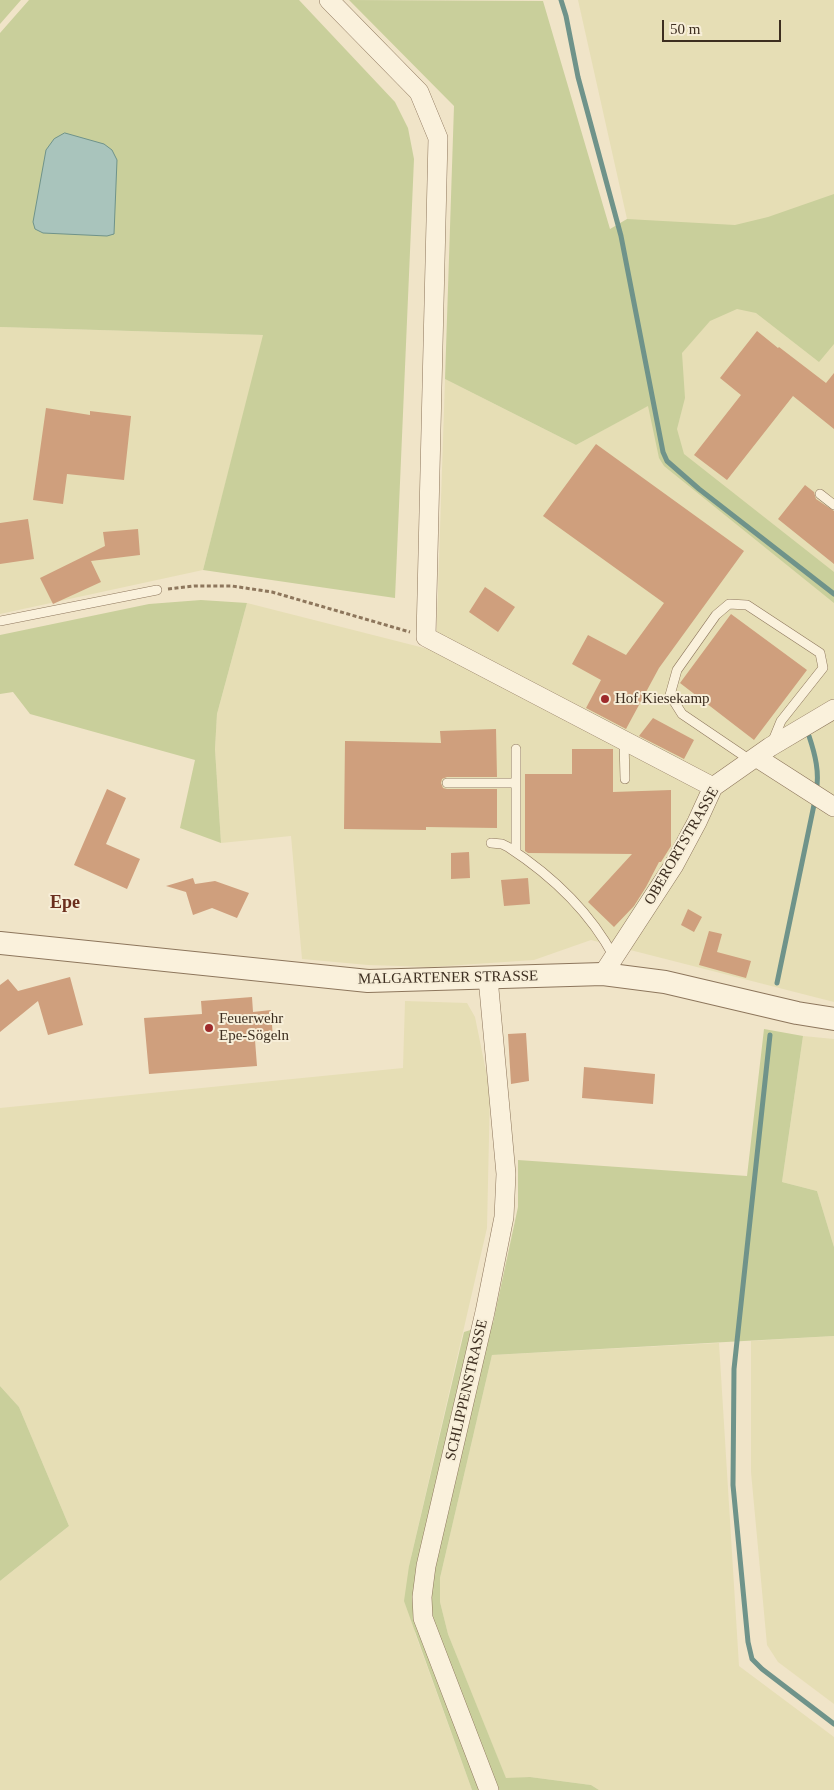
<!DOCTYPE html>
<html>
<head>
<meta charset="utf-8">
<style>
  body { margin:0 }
  #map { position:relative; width:834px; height:1790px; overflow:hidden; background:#f0e4c8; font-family:Georgia,serif }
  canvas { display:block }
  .scale { position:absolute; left:662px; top:20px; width:119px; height:22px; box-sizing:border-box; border:2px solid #3d2e20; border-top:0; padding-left:6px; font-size:15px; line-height:18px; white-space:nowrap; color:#3d2e20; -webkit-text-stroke:4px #f7eed8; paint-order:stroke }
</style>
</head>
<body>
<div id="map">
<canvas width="834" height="1790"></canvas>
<div class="scale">50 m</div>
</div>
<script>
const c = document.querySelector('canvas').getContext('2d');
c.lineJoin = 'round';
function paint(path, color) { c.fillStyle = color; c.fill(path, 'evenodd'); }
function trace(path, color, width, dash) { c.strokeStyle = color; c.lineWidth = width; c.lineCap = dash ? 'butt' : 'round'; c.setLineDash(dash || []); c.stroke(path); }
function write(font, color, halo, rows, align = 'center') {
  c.font = font + ' Georgia,serif'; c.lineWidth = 4; c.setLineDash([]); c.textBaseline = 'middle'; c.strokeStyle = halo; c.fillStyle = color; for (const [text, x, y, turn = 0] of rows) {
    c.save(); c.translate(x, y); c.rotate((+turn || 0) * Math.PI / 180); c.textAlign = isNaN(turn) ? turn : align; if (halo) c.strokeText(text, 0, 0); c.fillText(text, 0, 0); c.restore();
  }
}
const farmland = new Path2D(`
  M578,0H834V1002L591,940L534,960L431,967L368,965L302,959L291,836L221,843L215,749L217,714L247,603L436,651L445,379L576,445L663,397L627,219Z
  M0,327L264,335L203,570L0,614Z
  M405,1001L467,1003L475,1017L490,1091L487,1228L409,1566L415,1633L472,1790H0V1581L69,1526L19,1407L0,1386V1108L403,1068Z
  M803,1036L834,1039V1247L817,1191L782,1182Z
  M834,1336V1704L778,1662L767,1645L751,1472V1341Z
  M719,1343L739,1666L834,1737V1790H599L591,1785L530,1777L506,1779L448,1634L440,1602V1578L492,1355Z`);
const green = new Path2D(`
  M0,0H21L0,24Z
  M29,0H299L395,102L408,128L414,159L395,598L203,570L263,335L0,327V33Z
  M349,0L543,1L610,229L627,219L735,225L768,217L834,194V344L819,362L756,313L737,309L710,321L682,353L685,398L677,429L684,454L834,572V603L664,466L659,458L648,406L576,445L445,379L454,106Z
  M201,600L247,603L217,714L215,749L221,843L180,828L195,760L30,714L13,692L0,694V635L149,604Z
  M764,1029L803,1036L782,1182L817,1191L834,1247V1336L492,1355L440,1578V1602L448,1634L506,1778L530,1777L591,1785L599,1790H472L404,1601L409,1566L464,1332L493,1323L518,1207V1160L747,1176Z
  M0,1386L19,1407L69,1526L0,1581Z`);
const water = new Path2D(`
  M65,133L104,144L112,150L117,160L114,234L107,236L43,233L35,229L33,222L46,150L54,139Z`);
const stream = new Path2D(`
  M561,0L566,16L578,77L621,236L663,452L667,461L699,489L834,594
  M809,736C815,754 820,773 816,792
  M777,983L815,800
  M770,1035L734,1369L733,1485L748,1642L752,1659L762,1669L834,1724`);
const building = new Path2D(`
  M757,331L778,348L779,347L826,383L834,373V429L793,396L727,480L694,455L741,395L720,378Z
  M46,408L90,415V411L131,416L124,480L67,474L63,504L33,500Z
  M596,444L744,551L659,668L626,729L586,708L601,680L572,664L588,635L626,655L664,603L543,516Z
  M805,485L814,492L816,499L834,511V564L778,519Z
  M28,519L34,559L0,564V523Z
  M138,529L140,555L91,561L101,582L53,604L40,578L105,546L103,532Z
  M485,587L515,607L498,632L469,612Z
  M731,614L807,670L754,740L680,683Z
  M653,718L694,740L684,759L639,736Z
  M496,729L497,777H447L442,779L441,783L443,788L447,789H497V828L426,827V830L344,829L345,741L441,743L440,731Z
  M572,749H613V792L671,790V846L661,862H659L646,887L634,906L614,927L588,902L632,854L528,853L525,851V774H572Z
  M107,789L126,798L106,844L140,859L127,889L74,865Z
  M469,852L470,878L451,879V853Z
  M193,878L195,884L215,881L249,893L237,918L212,908L193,915L186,892L166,886Z
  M528,878L530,904L504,906L501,880Z
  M688,909L702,917L694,932L681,925Z
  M709,931L722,934L717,952L751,961L746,978L699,965Z
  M70,977L83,1025L48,1035L38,1001L0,1032V985L8,979L18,991Z
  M252,997L253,1012L271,1010L273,1039L255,1040L257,1066L149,1074L144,1018L202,1014L201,1001Z
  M526,1033L529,1081L511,1084L508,1034Z
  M584,1067L655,1074L653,1104L582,1098Z`);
const path = new Path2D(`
  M168,589L194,586H232L272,592L410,632`);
const service = new Path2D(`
  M820,494L834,505
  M0,621L157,590
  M624,741L625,779
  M750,760L682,714L670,695L677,670L716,615L729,604L747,605L820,653L823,668L781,721L772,743
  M447,783H516
  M491,843L502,844L508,847C551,875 590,912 614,957
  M516,852V749`);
const minor = new Path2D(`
  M329,0L419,92L438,138L426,637L713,787
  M756,757L834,807
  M603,974L674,865L697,822L713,787L770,747L834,709
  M488,978L506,1174L504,1217L485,1312L426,1566L422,1597L423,1618L489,1790`);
const tertiary = new Path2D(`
  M0,943L368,981L603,974L665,982L797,1013L834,1019`);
const markers = [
  [605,699,5,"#9e2a2b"],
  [209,1028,5,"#9e2a2b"]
];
const poiNames = [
  ["Hof Kiesekamp",615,699],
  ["Feuerwehr",219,1019],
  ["Epe-Sögeln",219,1036]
];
const streetNames = [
  ["OBERORTSTRASSE",682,846,-60],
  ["MALGARTENER STRASSE",448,978,-1],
  ["SCHLIPPENSTRASSE",467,1390,-77]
];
const quarterNames = [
  ["Epe",65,903]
];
paint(farmland, '#e6deb5');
paint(green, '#c9cf9b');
paint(water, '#a9c4bc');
trace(water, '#6f938a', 1);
trace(stream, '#6f938a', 5);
paint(building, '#cf9f7d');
trace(service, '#8d765c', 10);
trace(minor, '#8d765c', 20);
trace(tertiary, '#8d765c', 24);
trace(path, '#8d765c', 3, [4, 2.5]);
trace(service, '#faf1dc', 9);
trace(minor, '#faf1dc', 19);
trace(tertiary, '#faf1dc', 22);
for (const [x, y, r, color] of markers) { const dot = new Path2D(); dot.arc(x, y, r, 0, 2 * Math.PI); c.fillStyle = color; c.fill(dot); trace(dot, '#f7eed8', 2); }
write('15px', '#3d2e20', '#f7eed8', poiNames, 'left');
write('15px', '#3d2e20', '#f7eed8', streetNames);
write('bold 18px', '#6b2e1e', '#f7eed8', quarterNames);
</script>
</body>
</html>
